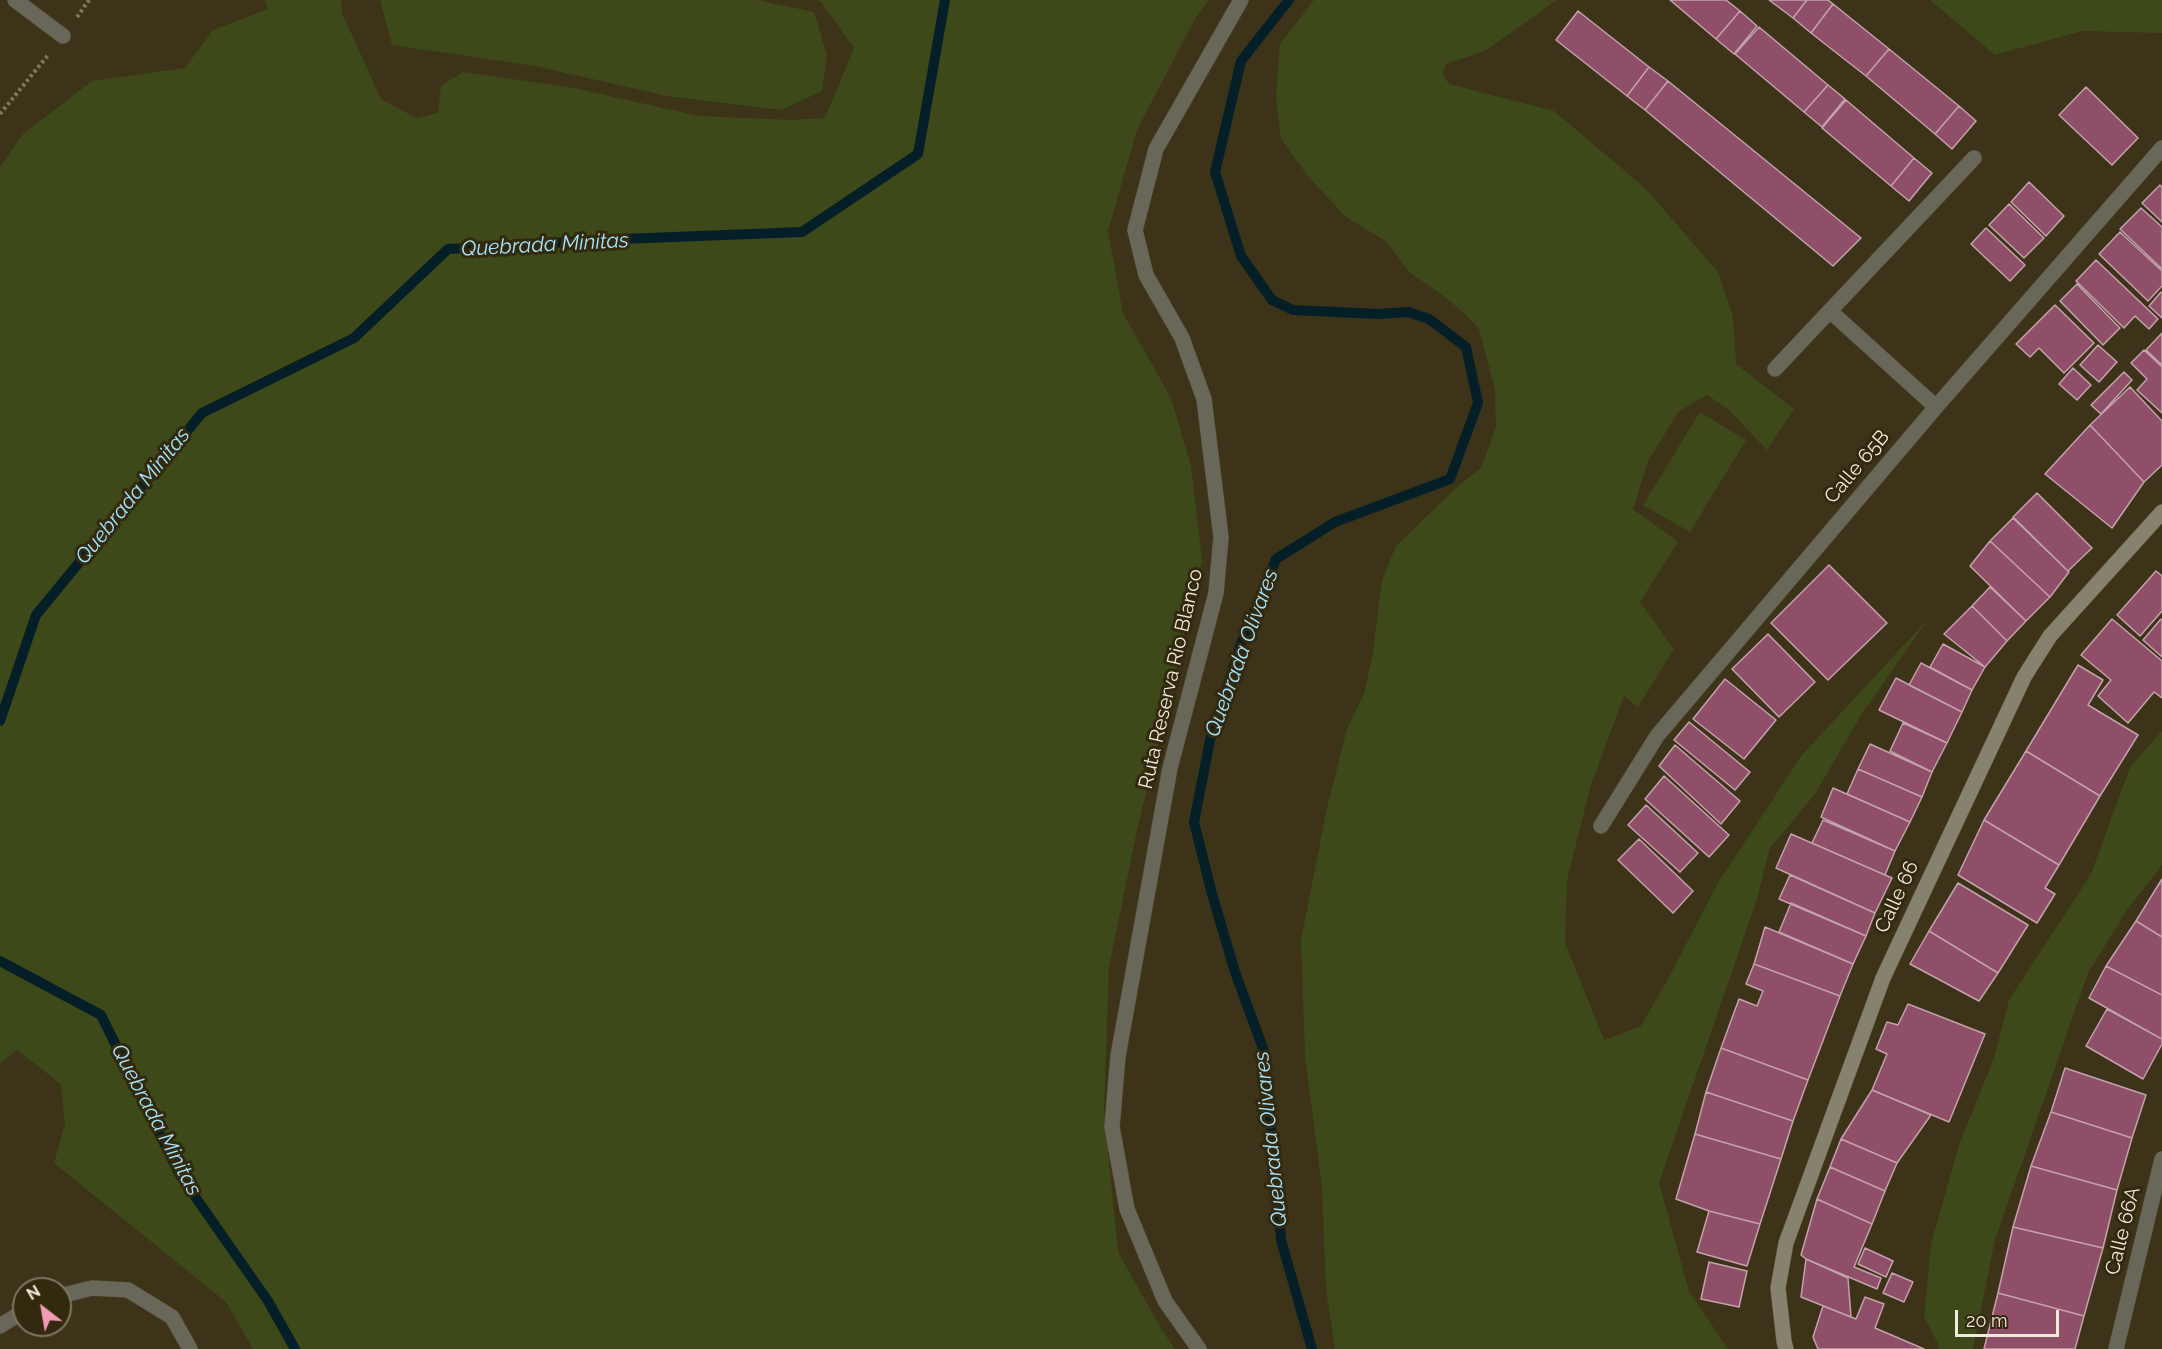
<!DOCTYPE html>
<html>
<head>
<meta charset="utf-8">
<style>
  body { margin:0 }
  #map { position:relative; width:2162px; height:1349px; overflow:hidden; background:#3d3319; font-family:Raleway,sans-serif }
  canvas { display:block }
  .north { position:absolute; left:12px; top:1277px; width:60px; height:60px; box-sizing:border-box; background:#32290e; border:2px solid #7e7660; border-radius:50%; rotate:329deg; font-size:16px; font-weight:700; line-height:24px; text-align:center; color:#f0eada }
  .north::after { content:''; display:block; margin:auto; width:21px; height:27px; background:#f09ab6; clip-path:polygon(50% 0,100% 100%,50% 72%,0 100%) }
  .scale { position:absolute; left:1955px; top:1310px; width:104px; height:27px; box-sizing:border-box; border:3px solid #f0eada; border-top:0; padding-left:8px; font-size:18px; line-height:21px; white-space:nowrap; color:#f0eada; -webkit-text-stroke:4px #32290e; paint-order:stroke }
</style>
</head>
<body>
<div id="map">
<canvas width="2162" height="1349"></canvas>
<div class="north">N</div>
<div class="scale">20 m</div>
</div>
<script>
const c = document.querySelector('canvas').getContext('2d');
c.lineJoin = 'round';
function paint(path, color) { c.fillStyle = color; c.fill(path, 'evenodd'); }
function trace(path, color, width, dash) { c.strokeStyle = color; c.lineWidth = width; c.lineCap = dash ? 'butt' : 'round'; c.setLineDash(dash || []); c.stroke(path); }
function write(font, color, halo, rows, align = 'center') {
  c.font = font + ' Raleway,sans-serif'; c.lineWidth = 6; c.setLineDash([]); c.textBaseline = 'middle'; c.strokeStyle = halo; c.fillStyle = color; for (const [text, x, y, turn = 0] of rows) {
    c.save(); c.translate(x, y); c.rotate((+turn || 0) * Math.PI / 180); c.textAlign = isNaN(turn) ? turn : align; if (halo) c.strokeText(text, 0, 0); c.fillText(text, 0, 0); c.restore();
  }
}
const green = new Path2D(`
  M264,0H341L342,13L381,99L416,118L438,113L441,86L463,72L574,88L699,116L791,120L825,118L854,48L821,2L816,0H1209L1196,17L1137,130L1108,231L1123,313L1171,398L1191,466L1202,560L1137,830L1109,967L1104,1110L1118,1252L1162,1330L1175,1349H253L226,1302L54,1163L65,1124L61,1084L17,1050L0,1063V167L23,134L92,81L185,68L213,30L268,9Z
  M380,0H756L814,12L827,55L822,91L781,110L667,96L535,66L392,45Z
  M1314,0H1557L1485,51L1446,64L1443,75L1449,84L1554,111L1645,188L1718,272L1733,316L1736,364L1794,409L1767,450L1728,409L1707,395L1679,411L1648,461L1633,509L1678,542L1640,602L1674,649L1638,707L1624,696L1591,785L1567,880L1565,943L1604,1040L1641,1026L1669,977L1719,881L1802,755L1928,619L1861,715L1815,794L1770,848L1757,899L1659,1183L1689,1291L1728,1349H1335L1326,1289L1322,1187L1305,1057L1301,940L1327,808L1347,729L1364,694L1373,652L1382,580L1396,546L1458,486L1481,468L1496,427L1495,389L1479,329L1464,313L1441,294L1409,272L1387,242L1346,217L1307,175L1281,139L1276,96L1280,44Z
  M1930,0H2162V33L2082,31L1995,55Z
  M1700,412L1746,440L1690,532L1643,505Z
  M2162,731V865L2127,910L2088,973L1995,1240L1973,1349H1938L1939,1345L1924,1317L1931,1244L1959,1145L1994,1058L2009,1000L2091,874L2130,767Z`);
const stream = new Path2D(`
  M1289,0L1241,61L1215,172L1241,256L1272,300L1293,310L1378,314L1408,312L1429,319L1466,347L1478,403L1450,479L1335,522L1276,559L1242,641L1210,740L1194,822L1212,894L1235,972L1264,1051L1281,1240L1312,1349
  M0,721L36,615L202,413L354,338L448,249L622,239L802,232L918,154L945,0
  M0,961L101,1015L180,1175L268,1301L295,1349`);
const building = new Path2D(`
  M1670,0H1726L1740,11L1716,39Z
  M1769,0H1807L1793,18Z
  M1807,0H1828L1833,4L1811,33L1793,18Z
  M1833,4L1889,49L1866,76L1811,33Z
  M1578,11L1649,67L1627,96L1556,40Z
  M1740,11L1757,26L1734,54L1716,39Z
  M1759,27L1828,85L1804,112L1735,54Z
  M1889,49L1959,106L1935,134L1866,76Z
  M1649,67L1668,81L1645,110L1627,96Z
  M1668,81L1861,238L1833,266L1645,110Z
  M1828,85L1845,99L1822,127L1804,112Z
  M2086,87L2138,138L2112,165L2059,115Z
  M1846,100L1914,158L1891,186L1822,128Z
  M1959,106L1976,121L1952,149L1935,134Z
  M1914,158L1932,173L1909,201L1891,186Z
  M2029,182L2064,216L2046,236L2011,202Z
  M2160,185L2162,187V222L2142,203Z
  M2009,204L2044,238L2024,258L1989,225Z
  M2141,208L2162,227V269L2120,229Z
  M1986,228L2025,265L2010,281L1971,244Z
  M2120,232L2162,271V286L2148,301L2099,254Z
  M2096,260L2158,319L2149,329L2135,316L2124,328L2076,281Z
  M2077,284L2120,328L2103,345L2060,301Z
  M2161,292L2162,293V318L2149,306Z
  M2055,305L2094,343L2064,373L2039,348L2030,357L2016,344Z
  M2162,333V365L2146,350Z
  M2098,345L2117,362L2099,382L2080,365Z
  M2144,350L2162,367V413L2137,390L2147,379L2131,363Z
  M2073,368L2091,385L2077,400L2059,384Z
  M2124,372L2132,380L2101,414L2091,405Z
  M2130,387L2162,421V465L2144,482L2090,425Z
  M2090,425L2144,482L2112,528L2045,474Z
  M2037,493L2092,548L2068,571L2013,517Z
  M2013,518L2069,572L2050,597L1990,541Z
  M1990,541L2050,597L2026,621L1970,566Z
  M1829,565L1887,623L1828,680L1771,623Z
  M2156,571L2162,576V611L2140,636L2117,615Z
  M1990,587L2026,621L2007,641L1972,606Z
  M1972,606L2007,641L1985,667L1944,634Z
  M2112,619L2162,661V698L2154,692L2128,723L2098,696L2111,680L2081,655Z
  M2161,619L2162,620V657L2143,640Z
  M1768,634L1815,682L1779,717L1732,669Z
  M1943,644L1985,667L1972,690L1930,667Z
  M1921,663L1972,690L1962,712L1909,685Z
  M2078,665L2103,680L2088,705L2138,735L2100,796L2026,751Z
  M1896,678L1962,712L1947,743L1879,710Z
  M1725,679L1776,720L1744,759L1693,719Z
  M1689,722L1750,772L1735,790L1674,740Z
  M1903,723L1947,743L1932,772L1890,751Z
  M1870,744L1932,772L1922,797L1858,769Z
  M1675,745L1740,801L1721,824L1659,766Z
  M2026,751L2100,796L2059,865L1984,820Z
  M1858,769L1922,797L1910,822L1847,794Z
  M1664,776L1729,835L1709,857L1645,799Z
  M1833,788L1910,822L1895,851L1821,817Z
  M1646,805L1698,853L1680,872L1628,825Z
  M1823,820L1895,851L1885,875L1812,843Z
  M1984,820L2059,865L2045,888L2055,894L2037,923L1958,875Z
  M1791,834L1892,878L1875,913L1776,868Z
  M1639,839L1693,891L1673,913L1618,860Z
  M1790,875L1875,913L1866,936L1779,899Z
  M2162,879V937L2136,921Z
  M1958,883L2028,925L1998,973L1929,931Z
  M1791,903L1866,936L1853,964L1779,932Z
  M2136,921L2162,937V995L2106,966Z
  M1765,927L1853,964L1840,996L1754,964Z
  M1929,931L1998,973L1979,1001L1910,964Z
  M1754,964L1840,996L1808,1080L1721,1048L1739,999L1757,1006L1763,991L1746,984Z
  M2106,966L2162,995V1039L2089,998Z
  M1908,1004L1985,1034L1949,1122L1872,1090L1887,1054L1876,1049L1887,1022L1898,1025Z
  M2107,1009L2162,1039V1044L2143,1079L2086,1046Z
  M1721,1048L1808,1080L1793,1121L1706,1092Z
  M2065,1068L2146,1095L2132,1138L2051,1112Z
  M1872,1090L1931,1115L1897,1163L1841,1139Z
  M1706,1092L1793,1121L1781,1159L1695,1134Z
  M2051,1112L2132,1138L2117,1190L2031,1166Z
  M1695,1134L1781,1159L1760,1224L1709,1211L1676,1199Z
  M1841,1139L1897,1163L1885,1191L1830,1167Z
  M2031,1166L2117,1190L2103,1248L2013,1227Z
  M1830,1167L1885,1191L1872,1224L1817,1199Z
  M1817,1199L1872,1224L1854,1267L1881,1278L1877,1289L1806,1259L1801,1255Z
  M1709,1211L1760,1224L1747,1266L1697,1252Z
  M2013,1227L2103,1248L2084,1316L1998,1293Z
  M1865,1248L1893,1261L1886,1277L1858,1264Z
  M1806,1259L1848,1278L1851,1317L1801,1297Z
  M1709,1262L1747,1271L1739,1307L1701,1299Z
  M1892,1273L1913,1282L1904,1302L1883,1293Z
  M1998,1293L2084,1316L2075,1349H1984Z
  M1865,1297L1884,1304L1875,1328L1924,1349H1818L1813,1337L1823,1306L1856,1319Z`);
const path = new Path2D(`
  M77,17L89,0
  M0,114L49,54`);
const street = new Path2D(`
  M15,0L63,36
  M1830,311L1936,407
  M1775,369L1974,158
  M1601,826L1657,736L1936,407L2162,148
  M60,1296L92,1288L128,1290L172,1317L190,1349
  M0,1326L24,1311
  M1199,1349L1165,1301L1127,1209L1112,1127L1118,1056L1170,768L1216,593L1221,537L1204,399L1182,338L1146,275L1135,230L1156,149L1241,0
  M2116,1349L2162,1159`);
const secondary = new Path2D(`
  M1786,1349L1784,1341L1778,1288L1786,1243L1883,978L2024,677L2050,636L2162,512`);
const streetNames = [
  ["Calle 65B",1857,467,-50],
  ["Ruta Reserva Rio Blanco",1171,679,-77],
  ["Calle 66",1897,897,-65],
  ["Calle 66A",2123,1231,-76]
];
const waterNames = [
  ["Quebrada Minitas",545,245,-3],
  ["Quebrada Minitas",133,496,-51],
  ["Quebrada Olivares",1242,653,-70],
  ["Quebrada Minitas",156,1120,62],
  ["Quebrada Olivares",1271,1139,-96]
];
paint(green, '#3e4919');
trace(stream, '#051f29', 10);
paint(building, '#904f68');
trace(building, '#c4a2ad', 1.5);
trace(street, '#5a5038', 16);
trace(secondary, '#5a5038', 16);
trace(path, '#807761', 4, [3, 3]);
trace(street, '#69665a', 15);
trace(secondary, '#87826e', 15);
write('20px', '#f0eada', '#32290e', streetNames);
write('italic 21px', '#a4e3fd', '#32290e', waterNames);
</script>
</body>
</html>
